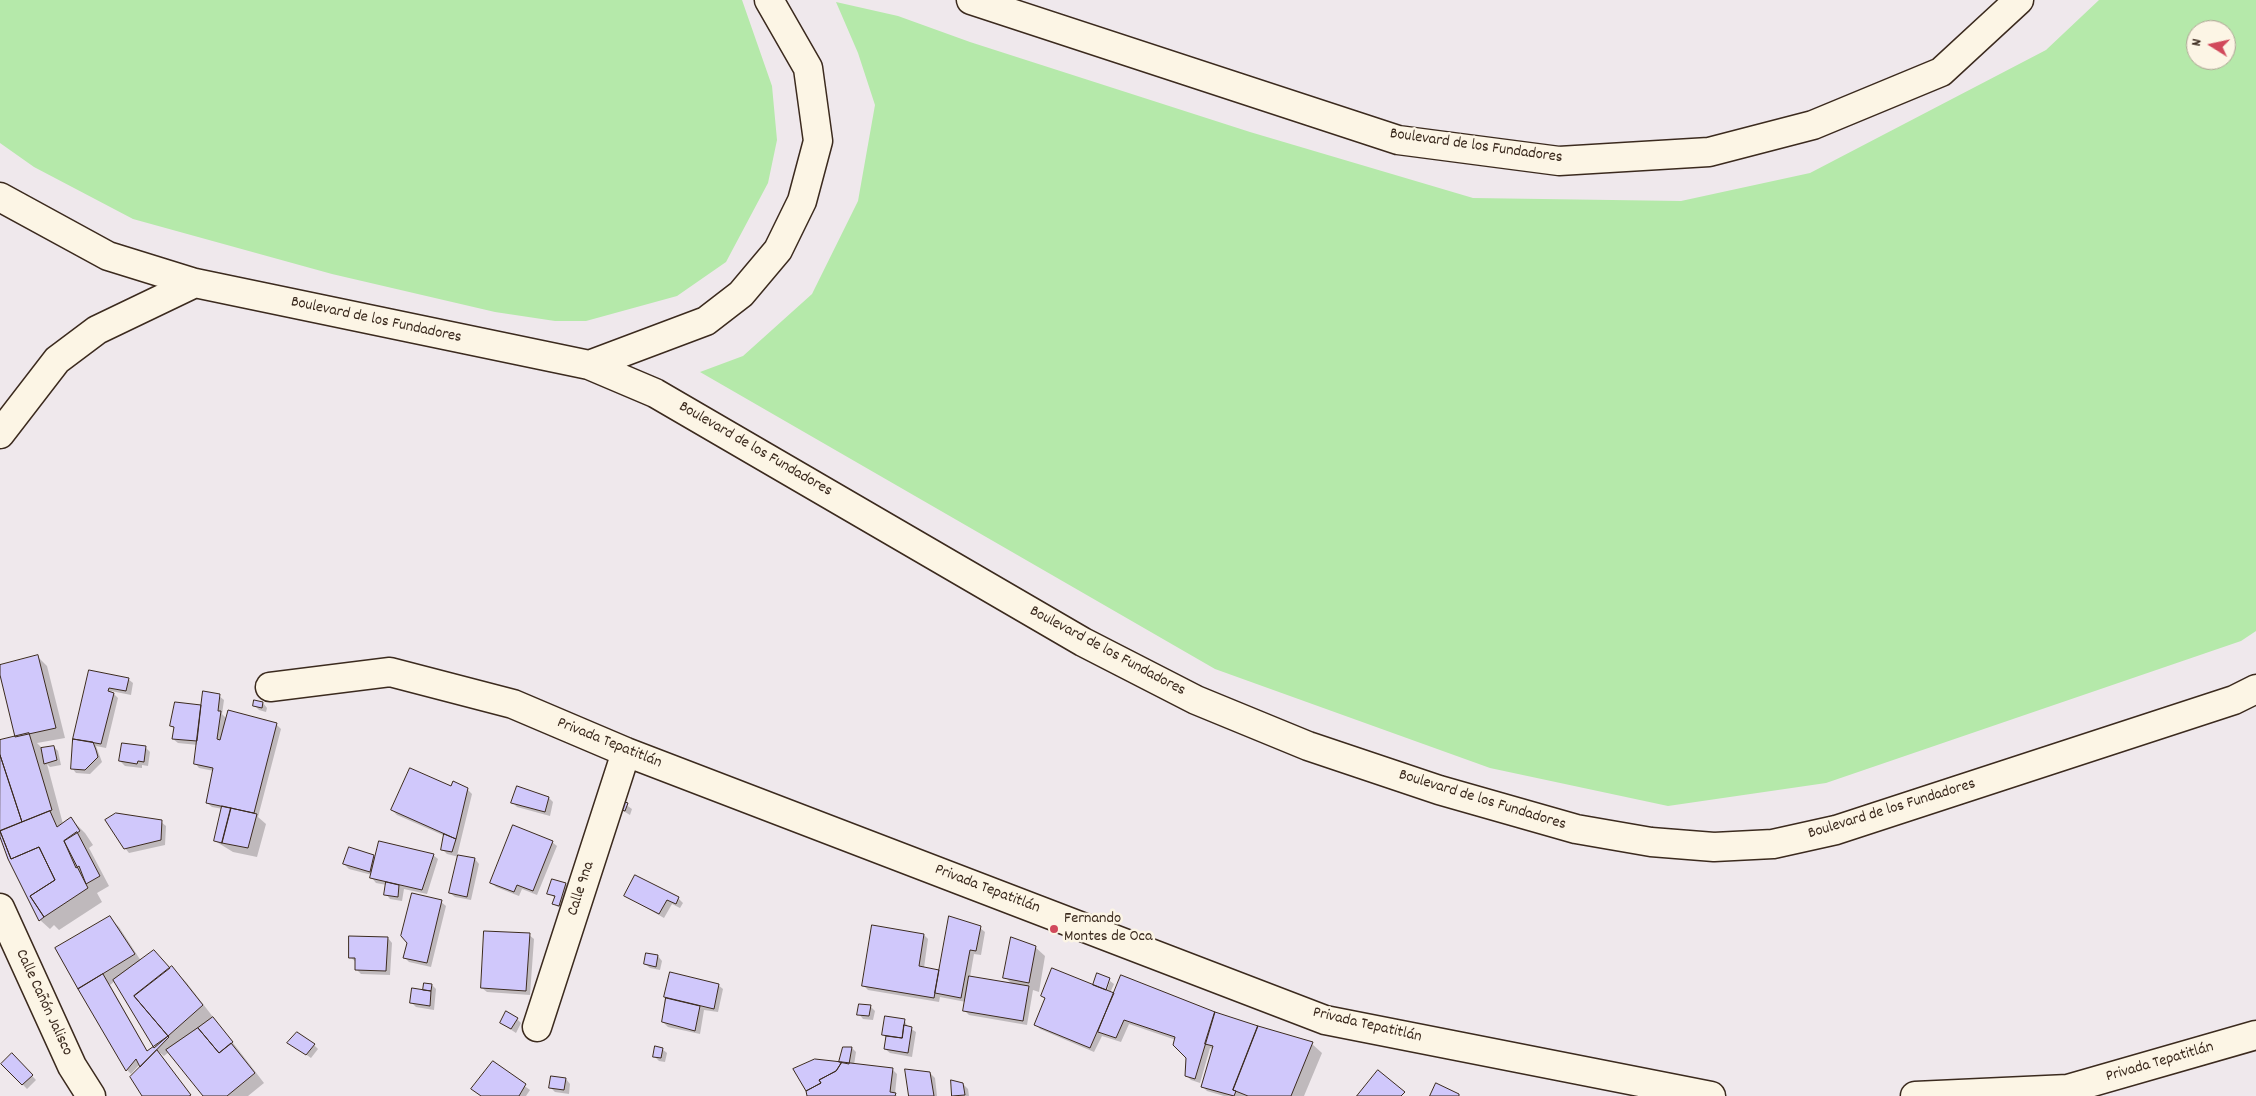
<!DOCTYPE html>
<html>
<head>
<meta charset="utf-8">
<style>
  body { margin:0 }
  #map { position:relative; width:2256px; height:1096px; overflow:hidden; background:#efe8ec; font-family:Dekko,sans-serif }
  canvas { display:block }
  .north { position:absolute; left:2186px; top:20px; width:50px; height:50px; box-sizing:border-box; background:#fcf5e5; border:1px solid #afa495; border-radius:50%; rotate:280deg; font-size:14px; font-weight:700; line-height:20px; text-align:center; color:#3b2a1e }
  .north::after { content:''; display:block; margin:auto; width:18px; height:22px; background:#d1495b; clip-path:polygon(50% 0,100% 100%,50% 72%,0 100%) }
</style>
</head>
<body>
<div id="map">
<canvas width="2256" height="1096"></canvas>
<div class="north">N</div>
</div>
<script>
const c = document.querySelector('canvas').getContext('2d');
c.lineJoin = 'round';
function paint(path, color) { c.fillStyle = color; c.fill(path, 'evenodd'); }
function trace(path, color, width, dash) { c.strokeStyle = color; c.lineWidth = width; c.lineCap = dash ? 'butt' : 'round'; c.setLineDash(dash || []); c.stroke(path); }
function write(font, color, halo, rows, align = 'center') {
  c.font = font + ' Dekko,sans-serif'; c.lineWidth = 5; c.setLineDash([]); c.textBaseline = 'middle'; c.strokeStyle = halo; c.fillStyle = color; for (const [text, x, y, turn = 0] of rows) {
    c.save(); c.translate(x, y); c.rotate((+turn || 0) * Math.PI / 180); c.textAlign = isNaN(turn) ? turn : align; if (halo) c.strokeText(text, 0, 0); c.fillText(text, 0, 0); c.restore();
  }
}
const green = new Path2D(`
  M0,0H742L772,86L777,140L768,183L726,262L677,296L586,321H555L495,312L332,274L133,219L34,167L0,143Z
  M2099,0H2256V631L2241,641L1826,783L1668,806L1490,768L1215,669L700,372L743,356L812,294L858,201L875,105L858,53L836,2L898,16L970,42L1250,132L1473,198L1681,201L1810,173L2046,50ZM2196,30H2226V60H2196Z`);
const shadow = new Path2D(`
  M37,656L47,666L65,738L37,743L43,749L54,747L58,751L61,765L50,767L47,764L63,824L71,819L85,833L93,845L89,848L109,886L97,893L102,902L59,930L54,925L50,929L40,920L9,859L0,832V741L17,737L0,666Z
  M90,671L128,679L133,683L131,695L111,691L118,698L106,748L96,746L102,762L90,774L76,773L72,768V751Z
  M219,696L224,700L222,714L227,719L276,724L281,729L258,817L266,824L257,857L233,852L215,841L223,809L212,807L207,803L214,771L199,768L195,763L198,745L178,743L173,739L175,729L172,726L176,704L202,706Z
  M263,703L267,708L266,712L259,710L255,706Z
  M146,748L150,752L148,766L142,765V768L125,766L120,761Z
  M467,789L472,794L457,856L475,859L479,864L471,900L455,897L450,893L459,857L447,854L442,849L445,836L397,815L392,810Z
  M549,798L553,802L550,816L517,807L513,803Z
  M622,802L632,809L630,815L620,809Z
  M161,822L166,826L165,845L129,853L125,848Z
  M552,842L557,846L537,895L522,889L519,896L496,887L492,883Z
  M349,849L376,859L433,855L438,859L427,894L404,889L402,901L390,899L386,894L387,885L376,883L372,878V875L349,869L344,864Z
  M553,880L566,884L570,889L564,910L553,904L555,898L549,893Z
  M626,896L678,898L683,903L680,908L672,904L664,918Z
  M441,902L446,906L431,967L409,962L405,958Z
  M110,918L119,927L141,961L172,968L186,982L264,1083L248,1096H204L169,1052L164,1056L159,1052L191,1096H144L142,1067L140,1064L131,1074L127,1070L56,948ZM115,981L155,1047L148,1052L110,985Z
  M980,928L985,932L981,955L974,954L970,977L1012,984L1005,977L1035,947L1045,956L1039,992L1033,990L1027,1025L969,1015L964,1010L966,1002L940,997L939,1002L868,990L864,986L924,935L928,939L924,968L940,971Z
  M529,935L534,939L530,995L487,992L482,988Z
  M388,938L392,943L390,975L361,974L356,969V962L350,957Z
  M647,955L658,956L662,961L660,970L650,968L645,964Z
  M1109,979L1105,996L1110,981L1114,984L1110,993L1215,1013L1312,1044L1322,1053L1304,1096H1224L1207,1091L1202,1086L1214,1049L1210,1048L1200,1083L1191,1080L1186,1075L1187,1057L1176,1040L1129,1024L1121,1042L1102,1036L1094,1052L1040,1029L1036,1024L1046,999L1042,995L1094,986Z
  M425,984L432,985L436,989L434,1010L416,1007L411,1002L424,991Z
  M718,985L723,989L718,1012L704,1010L700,1034L668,1027L663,1022L665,997Z
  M870,1006L875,1011L873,1020L863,1019L859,1014Z
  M517,1019L521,1023L516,1033L501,1023Z
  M904,1020L908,1027L916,1032L912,1057L890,1053L885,1049L887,1038L883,1035Z
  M289,1043L314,1045L318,1049L311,1058Z
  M852,1048L856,1052L854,1065L892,1069L897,1074L895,1094L897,1096H809Z
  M662,1049L667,1053L665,1062L659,1061L655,1057Z
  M12,1055L36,1080L27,1089L3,1064Z
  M493,1063L530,1090L526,1096H481L478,1093Z
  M930,1073L935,1078L937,1096H911Z
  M566,1079L570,1084L569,1094L555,1092L550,1087Z
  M952,1082L963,1084L968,1089L969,1096H954Z`);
const building = new Path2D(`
  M38,655L56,728L15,737L0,675V665Z
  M89,670L129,678L126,691L109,688L108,691L114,693L101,744L73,739Z
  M203,691L220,694L218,711H221L217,739L220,740L228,710L277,723L254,813L206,803L213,768L194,764Z
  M254,700L263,702L262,708L253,706Z
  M175,702L201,705L197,741L172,739L174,727L170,726Z
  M29,733L52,810L22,822L0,755V740Z
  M73,739L93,742L96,750L98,757L85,770L71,769Z
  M122,743L146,746L144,762L138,761L137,764L119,761Z
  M54,746L57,760L44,764L41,748Z
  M0,755L22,822L0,831Z
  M410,768L451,786L453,781L468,788L456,839L391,810Z
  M517,786L549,797L545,812L511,803Z
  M622,801L628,803L625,811L618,809Z
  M222,806L231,808L222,843L214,841Z
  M231,808L257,814L248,848L222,843Z
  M50,811L57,827L71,817L80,831L64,841L88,888L44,917L30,896L55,880L39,847L11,859L0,831Z
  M116,813L162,820L161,840L124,849L105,820Z
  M513,825L553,841L533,891L517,885L514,892L490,883Z
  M0,831L11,859L39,847L55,880L30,896L44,917L39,921L8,859L0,837Z
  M77,832L100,876L86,884L79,866L76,868L64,841Z
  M444,834L456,839L452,852L441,850Z
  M379,841L434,854L422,890L370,878Z
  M349,847L374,855L370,872L343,864Z
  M458,855L475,858L467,897L449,893Z
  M635,875L679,897L676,904L667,900L659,914L624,896Z
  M552,879L566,883L559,906L552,904L555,896L547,894Z
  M386,882L399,885L398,897L384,895Z
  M412,893L442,900L427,963L403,958L407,943L401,936Z
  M110,916L135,954L78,989L55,948Z
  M949,916L981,926L976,951L970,950L961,998L935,993Z
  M872,925L924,934L919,966L939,970L934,998L862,986Z
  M484,931L530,933L526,991L481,988Z
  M349,936L388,937L386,971L355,970V958H349Z
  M1011,937L1036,946L1029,983L1003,978Z
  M154,950L170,968L134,996L168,1036L154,1048L113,980Z
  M646,953L658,955L656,967L644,964Z
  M172,966L203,1005L168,1036L134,996Z
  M1052,968L1114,993L1090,1048L1034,1025L1045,998L1041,996Z
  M670,972L719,984L714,1009L664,997Z
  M1097,973L1110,978L1106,990L1093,985Z
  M103,974L147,1051L168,1036L169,1037L140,1067L136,1059L126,1071L78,989Z
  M1121,975L1215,1012L1195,1079L1185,1076L1186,1058L1173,1045L1175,1037L1124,1020L1116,1038L1098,1032Z
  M969,976L1029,986L1023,1021L963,1011Z
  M424,983L432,984L431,991L423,990Z
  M412,988L431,991L430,1006L410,1003Z
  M666,998L700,1006L695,1031L662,1022Z
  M859,1004L871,1005L869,1016L857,1015Z
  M506,1011L518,1018L511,1029L500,1023Z
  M1215,1012L1258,1026L1233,1090L1236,1091L1234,1096L1201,1087L1213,1046L1205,1044Z
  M885,1016L905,1019L902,1038L882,1035Z
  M213,1017L233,1042L219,1053L198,1028Z
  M904,1025L912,1027L908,1053L884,1049L886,1036L902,1038Z
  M1258,1026L1313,1042L1291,1096H1248L1233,1090Z
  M198,1028L219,1053L231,1043L255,1073L227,1096H203L166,1050Z
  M297,1032L315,1044L306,1055L287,1043Z
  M655,1046L663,1048L661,1058L653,1057Z
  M843,1047H852L849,1064L839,1062Z
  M157,1050L191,1095L189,1096H142L130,1077Z
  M12,1053L33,1075L22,1085L1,1064Z
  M815,1059L842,1062L836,1071L819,1080L821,1083L806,1091L793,1069Z
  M493,1061L526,1084L519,1096H481L471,1089Z
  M842,1062L893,1068L890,1092L896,1093L895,1096H807L806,1091L821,1083L819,1080L836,1071Z
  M905,1069L930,1072L934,1096H909Z
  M1378,1070L1405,1092L1401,1096H1357Z
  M551,1076L566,1078L564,1090L549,1088Z
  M951,1080L963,1083L965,1095L952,1096Z
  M1436,1083L1459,1094V1096H1430Z`);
const minor = new Path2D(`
  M270,687L390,672L513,704L626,752L1325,1020L1711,1096
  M0,908L72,1066L91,1096
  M537,1027L626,752
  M1915,1096L2068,1089L2256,1035`);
const major = new Path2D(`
  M971,0L1398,140L1559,161L1709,152L1813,125L1941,72L2019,0
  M0,197L108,256L195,283L589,365L655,393L1083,642L1196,700L1308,746L1439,790L1576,829L1651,842L1714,847L1773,844L1836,830L2234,700L2256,689
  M589,365L706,321L741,294L778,250L802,201L818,141L808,68L769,0
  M0,434L57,360L97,330L195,283`);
const markers = [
  [1054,929,5,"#d1495b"]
];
const streetNames = [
  ["Boulevard de los Fundadores",1476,147,8],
  ["Boulevard de los Fundadores",376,321,12],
  ["Boulevard de los Fundadores",755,450,30],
  ["Boulevard de los Fundadores",1107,652,28],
  ["Privada Tepatitlán",609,744,22],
  ["Boulevard de los Fundadores",1482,801,17],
  ["Boulevard de los Fundadores",1892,810,-17],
  ["Calle 9na",582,889,-72],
  ["Privada Tepatitlán",987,890,21],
  ["Calle Cañón Jalisco",43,1003,65],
  ["Privada Tepatitlán",1367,1026,13],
  ["Privada Tepatitlán",2160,1063,-16]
];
const poiNames = [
  ["Fernando",1064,920],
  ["Montes de Oca",1064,938]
];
paint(green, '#b5e9aa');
paint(shadow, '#0003');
paint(building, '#d0c8fb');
trace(building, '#3b2a1e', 1);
trace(minor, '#3b2a1e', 31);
trace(major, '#3b2a1e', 31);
trace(minor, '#fcf5e5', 28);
trace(major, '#fcf5e5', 28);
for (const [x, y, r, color] of markers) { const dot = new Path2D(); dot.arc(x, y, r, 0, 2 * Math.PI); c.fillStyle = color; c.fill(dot); trace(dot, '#fcf5e5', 2); }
write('16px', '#3b2a1e', '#fcf5e5', streetNames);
write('16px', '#3b2a1e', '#fcf5e5', poiNames, 'left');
</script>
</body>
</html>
